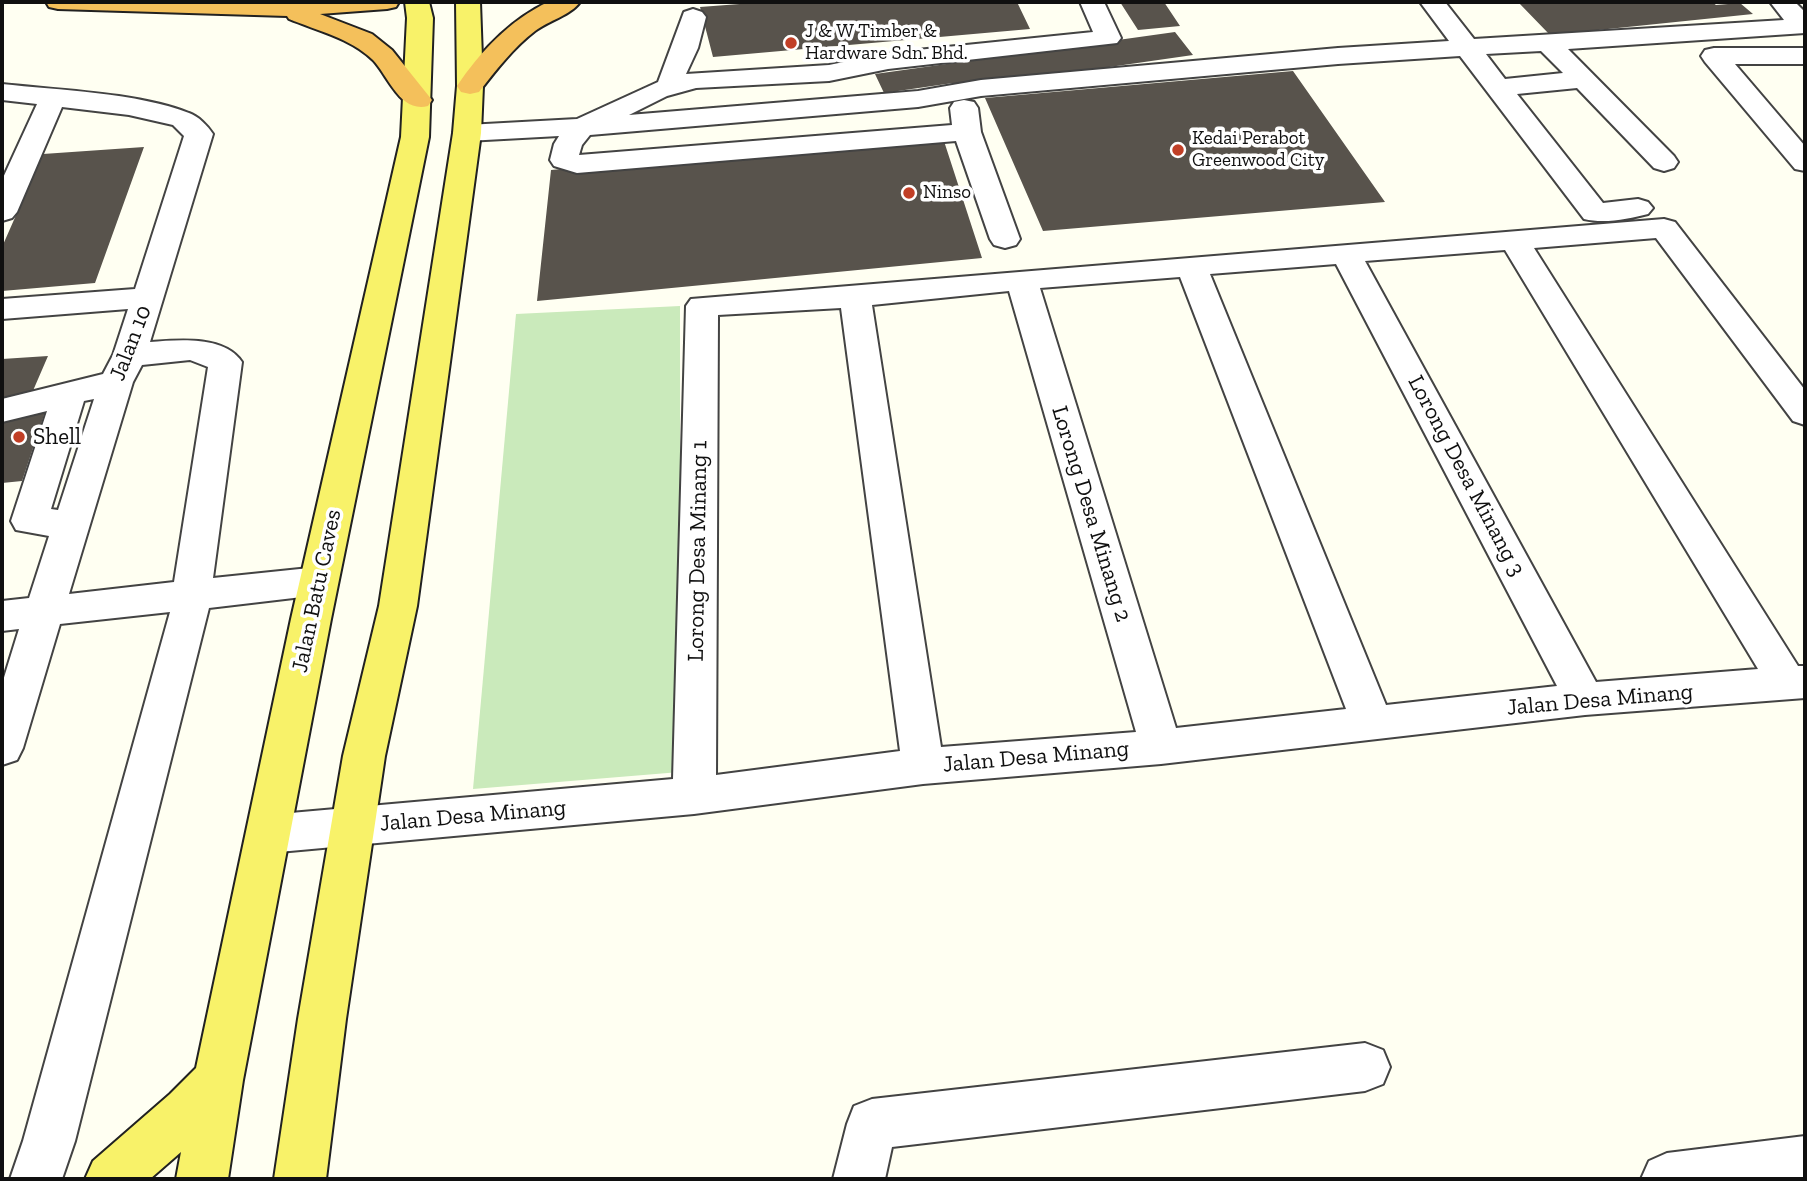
<!DOCTYPE html>
<html>
<head>
<meta charset="utf-8">
<style>
  body { margin:0 }
  #map { position:relative; width:1807px; height:1181px; overflow:hidden; background:#fffff2; font-family:"Zilla Slab",serif }
  canvas { display:block }
  .frame { position:absolute; inset:0; border:4px solid #101010; pointer-events:none }
</style>
</head>
<body>
<div id="map">
<canvas width="1807" height="1181"></canvas>
<div class="frame"></div>
</div>
<script>
const c = document.querySelector('canvas').getContext('2d');
c.lineJoin = 'round';
function paint(path, color) { c.fillStyle = color; c.fill(path, 'evenodd'); }
function trace(path, color, width, dash) { c.strokeStyle = color; c.lineWidth = width; c.lineCap = dash ? 'butt' : 'round'; c.setLineDash(dash || []); c.stroke(path); }
function write(font, color, halo, rows, align = 'center') {
  c.font = font + ' "Zilla Slab",serif'; c.lineWidth = 7; c.setLineDash([]); c.textBaseline = 'middle'; c.strokeStyle = halo; c.fillStyle = color; for (const [text, x, y, turn = 0] of rows) {
    c.save(); c.translate(x, y); c.rotate((+turn || 0) * Math.PI / 180); c.textAlign = isNaN(turn) ? turn : align; if (halo) c.strokeText(text, 0, 0); c.fillText(text, 0, 0); c.restore();
  }
}
const green = new Path2D(`
  M680,306V772L473,789L516,314Z`);
const building = new Path2D(`
  M766,2H1017L1030,29L713,57L700,7Z
  M1120,2H1164L1180,26L1138,30Z
  M1518,2H1712L1716,5L1740,3L1753,14L1550,35Z
  M1175,32L1193,55L956,89L953,83L884,93L875,74Z
  M1293,71L1385,202L1043,231L985,98Z
  M942,135L982,258L537,301L551,170Z
  M144,147L95,283L2,291V247L43,154Z
  M48,356L32,393L52,391L22,481L2,483V359Z`);
const minor = new Path2D(`
  M1080,2H1104L1121,38L1117,43L888,69L829,81L696,88L667,96L629,115L918,91L981,80L1338,48L1449,41L1420,2H1445L1474,39L1784,20L1770,2H1795L1805,12V33L1568,49L1674,156L1678,162L1674,168L1664,171L1654,168L1577,88L1517,94L1603,203L1638,199L1648,202L1653,208L1648,214C1629,219 1604,224 1584,219L1460,56L1338,64L981,96L918,107L590,135L582,145L579,155L952,125L950,108L954,102L964,100L974,102L978,108L981,132L1020,239L1016,245L1005,248L994,245L990,239L956,141L577,173L554,166L550,160L554,144L559,136L467,141L457,139L453,133L457,127L467,125L577,119L658,82L684,12L693,9L702,12L706,17L698,48L686,74L829,65L888,53L1093,32ZM1541,51L1563,73L1505,79L1486,54Z
  M1714,48H1805V64H1735L1805,146V171L1795,169L1705,62L1701,56L1705,50Z
  M2,84C57,90 139,93 189,113C198,116 208,126 213,134L150,342C178,340 224,335 242,362L213,578L319,567L333,571L338,581L333,591L319,595L209,608L75,1141L62,1179H10L23,1141L170,612L60,624L23,748L17,760L2,765V684L19,629L2,631V601L29,598L49,536L16,530L11,521L47,411L2,422V399L103,374L113,355L128,309L2,319V299L135,289L184,136L173,125L129,115L62,107L17,212L12,218L2,221V180L37,104L2,100ZM190,360L208,367L174,582L69,594L133,382L142,365ZM94,399L58,510L51,509L84,401Z
  M1664,219L1675,222L1805,390V425L1793,421L1656,238L1534,248L1798,666H1805V698L1585,715L1161,764L923,784L694,814L268,853L252,848L246,834L252,820L268,815L673,779L686,306L691,299ZM1505,250L1758,669L1596,682L1365,261ZM1336,264L1557,686L1386,705L1210,274ZM1180,277L1346,709L1176,728L1040,288ZM1009,291L1136,732L941,747L872,305ZM841,308L900,751L716,775L718,315Z
  M1365,1043L1383,1050L1390,1067L1383,1084L1365,1091L892,1147L885,1179H833L847,1124L854,1106L872,1099Z
  M1805,1136V1179H1641L1649,1161L1667,1153Z`);
const major = new Path2D(`
  M405,2H429L433,18L429,137L331,619L243,1080L228,1179H176L181,1152L150,1179H85L93,1161L170,1094L196,1068L291,619L401,137L407,18Z
  M456,2H480L483,86L481,133L417,606L385,756L346,1019L326,1179H274L298,1019L343,756L379,606L453,133L457,86Z`);
const highway = new Path2D(`
  M46,2H399L396,7L387,9L320,14L372,34L392,50L432,100L428,106C400,113 389,77 373,60C350,38 318,31 289,19L287,16L58,9L49,7Z
  M548,2H580C571,15 548,21 535,31C513,48 496,70 479,92L470,94L461,92L457,86C480,52 510,20 548,2Z`);
const markers = [
  [791,43,7,"#c13f26"],
  [1178,150,7,"#c13f26"],
  [909,193,7,"#c13f26"],
  [19,437,7,"#c13f26"]
];
const farPoinames = [
  ["J & W Timber &",805,32],
  ["Hardware Sdn. Bhd.",805,54],
  ["Kedai Perabot",1192,139],
  ["Greenwood City",1192,161],
  ["Ninso",923,193]
];
const streetNames = [
  ["Jalan 10",131,343,-69],
  ["Lorong Desa Minang 3",1466,476,62],
  ["Lorong Desa Minang 2",1091,514,73],
  ["Lorong Desa Minang 1",698,551,-89],
  ["Jalan Batu Caves",317,591,-78],
  ["Jalan Desa Minang",1600,700,-5],
  ["Jalan Desa Minang",1036,757,-5],
  ["Jalan Desa Minang",473,816,-5]
];
const poiNames = [
  ["Shell",33,437]
];
paint(green, '#caeabb');
paint(building, '#58534c');
trace(minor, '#434343', 4);
trace(major, '#212121', 4);
trace(highway, '#212121', 4);
paint(minor, '#fff');
paint(major, '#f8f269');
paint(highway, '#f4c05b');
for (const [x, y, r, color] of markers) { const dot = new Path2D(); dot.arc(x, y, r, 0, 2 * Math.PI); c.fillStyle = color; c.fill(dot); trace(dot, '#fff', 2.5); }
write('19px', '#101010', '#fff', farPoinames, 'left');
write('23px', '#101010', '#fff', streetNames);
write('23px', '#101010', '#fff', poiNames, 'left');
</script>
</body>
</html>
